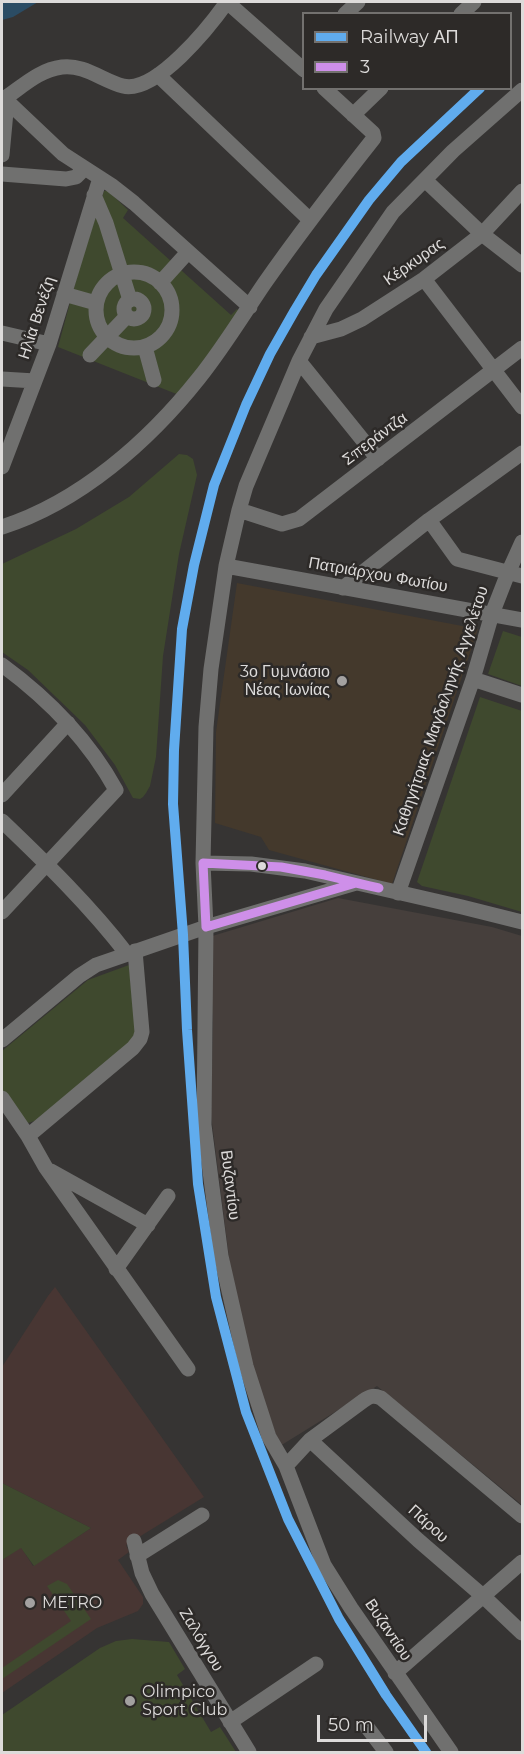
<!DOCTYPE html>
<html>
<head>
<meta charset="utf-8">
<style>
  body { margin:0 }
  #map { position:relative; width:524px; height:1754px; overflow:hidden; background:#363433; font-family:Montserrat,sans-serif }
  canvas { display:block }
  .frame { position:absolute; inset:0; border:3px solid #dddbda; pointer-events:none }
  .legend { position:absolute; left:302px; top:12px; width:210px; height:78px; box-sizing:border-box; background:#2d2a28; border:2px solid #73716f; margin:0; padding:8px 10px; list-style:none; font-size:18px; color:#dddbda }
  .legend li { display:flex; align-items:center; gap:12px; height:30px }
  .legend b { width:30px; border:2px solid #73716f }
  .scale { position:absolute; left:317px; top:1715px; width:110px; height:27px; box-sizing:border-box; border:3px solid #dddbda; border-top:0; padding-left:8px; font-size:18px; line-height:21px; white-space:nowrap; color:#dddbda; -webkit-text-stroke:4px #2d2a28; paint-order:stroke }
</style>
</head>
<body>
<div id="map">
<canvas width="524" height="1754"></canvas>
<div class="frame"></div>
<ul class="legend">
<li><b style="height:8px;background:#60acee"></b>Railway ΑΠ</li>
<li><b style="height:8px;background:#ce8fe9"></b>3</li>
</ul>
<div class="scale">50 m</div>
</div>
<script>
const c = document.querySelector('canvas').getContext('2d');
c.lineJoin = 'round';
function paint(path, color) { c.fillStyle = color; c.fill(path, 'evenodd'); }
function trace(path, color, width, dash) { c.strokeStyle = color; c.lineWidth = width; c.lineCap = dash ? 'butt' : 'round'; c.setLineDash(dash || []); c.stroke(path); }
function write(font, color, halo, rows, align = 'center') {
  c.font = font + ' Montserrat,sans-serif'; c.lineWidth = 5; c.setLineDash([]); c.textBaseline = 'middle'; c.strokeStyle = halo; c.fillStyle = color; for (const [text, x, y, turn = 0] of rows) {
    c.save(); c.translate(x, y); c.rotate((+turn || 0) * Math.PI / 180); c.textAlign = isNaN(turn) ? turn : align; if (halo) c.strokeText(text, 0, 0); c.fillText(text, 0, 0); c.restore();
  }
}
const commercial = new Path2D(`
  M55,1287L204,1497L126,1545L129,1552L118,1560L143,1597V1604L138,1611L97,1628L2,1693V1560L21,1547L33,1566L91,1528L2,1483V1367L48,1296Z`);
const built = new Path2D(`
  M338,898L492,927L522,936V1505L377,1386L280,1446L253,1371L231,1273L211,1115L213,1024L209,937Z`);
const education = new Path2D(`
  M237,583L478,629L392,884L269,850L261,837L215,823L216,732Z`);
const green = new Path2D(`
  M104,191H108L128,210L123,218L231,315L237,309L240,312L179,395L58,347L81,262Z
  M179,454L187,455L193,459L197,475L179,554L163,656L156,757L150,786L146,793L143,797L140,799L133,798L115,765L85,725L28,670L2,652V564L76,529L129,497Z
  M503,631L522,637V686L488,674Z
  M480,697L522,711V912L468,896L422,886L417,882Z
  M129,965L136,1037L41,1119L28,1123L22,1121L2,1090V1051L88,980Z
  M2,1483L91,1528L34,1566L21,1548L2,1560Z
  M58,1580L67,1584L91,1619L2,1679V1668L71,1621L47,1586Z
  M132,1639L169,1642L185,1669L177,1675L211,1732L220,1727L236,1752H2V1715L100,1648L116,1641Z`);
const water = new Path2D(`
  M2,2H38L13,17L2,20Z`);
const minor = new Path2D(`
  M227,2L304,70
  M345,14L358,2
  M461,14L474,2
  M158,75L310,220
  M6,98L7,101L63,154L111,185L134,203L250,307
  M2,100C21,88 38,70 62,67C84,64 103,81 123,86C156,94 210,26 227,2
  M353,115L381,88
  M2,155L7,101
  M2,174L66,179L76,177L84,169
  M425,180L482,234L522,265
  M94,195L106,223L130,300
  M96 310a38 38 0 1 1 76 0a38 38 0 1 1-76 0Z
  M424,279L522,407
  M160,283L188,252
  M64,294L96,303
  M124 309a10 10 0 1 1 20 0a10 10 0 1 1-20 0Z
  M2,333L49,344
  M311,337L341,329L362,319L424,279L482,234L522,191
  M145,347L154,380
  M90,355L127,316
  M299,361L378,459
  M2,379L35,381
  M2,467L49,344L100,178
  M239,510L282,524L299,519L522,348
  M429,520L457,559L522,576
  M2,527C80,502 149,441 199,378C223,348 243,315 264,284C299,234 336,186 374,138L373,133L324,88
  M226,566L522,620
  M343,588L429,520L522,453
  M2,665C47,698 89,741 116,790L2,912
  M473,679L522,695
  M2,795L68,723
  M2,821C46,863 90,906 127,954
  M203,863L251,864L305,871L462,907L522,922
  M398,893L473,679L492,614L508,573L522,542
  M2,1040L79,976L96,965L206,927L356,883
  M2,1098L28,1136L46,1168L188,1369
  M28,1136L133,1048L140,1039L142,1032L135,951
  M51,1171L148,1225
  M116,1269L168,1196
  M310,1440L418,1540L484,1597L522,1633
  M286,1466L310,1440L363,1401C370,1396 373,1395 381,1398L522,1516
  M134,1541L142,1573L152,1594L249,1752
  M137,1556L202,1515
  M395,1673L522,1562
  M230,1722L316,1664
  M367,1727L386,1752
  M451,1752L351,1608L324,1565L286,1466L269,1437L246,1366L221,1256L204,1125L206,927L203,863L206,727L211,669L226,566L239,510L246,486L299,361L326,309L393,212L453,151L522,90`);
const bus1 = new Path2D(`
  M203,863L281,867L325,875L379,888L356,883L206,927Z`);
const rail1 = new Path2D(`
  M426,1752L386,1695L339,1619L288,1519L246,1412L216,1297L198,1184L187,1030L183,935L173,804L174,750L182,629L194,565L214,485L246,405L270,354L295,310L316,275L369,200L401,162L480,88`);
const markers = [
  [342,681,6,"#a3a1a0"],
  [262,866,5,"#dddbda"],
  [30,1603,6,"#a3a1a0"],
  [130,1701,6,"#a3a1a0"]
];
const streetNames = [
  ["Κέρκυρας",414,262,-35],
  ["Ηλία Βενέζη",37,318,-72],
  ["Σπεράντζα",375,439,-37],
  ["Πατριάρχου Φωτίου",378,575,10],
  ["Καθηγήτριας Μαγδαληνής Αγγελέτου",441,711,-71],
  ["Βυζαντίου",230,1185,83],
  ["Πάρου",428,1524,42],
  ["Βυζαντίου",388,1630,56],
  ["Ζαλόγγου",201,1640,59]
];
const poiNames = [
  ["3ο Γυμνάσιο",330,672,"right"],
  ["Νέας Ιωνίας",330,690,"right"],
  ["METRO",42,1603],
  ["Olimpico",142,1692],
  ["Sport Club",142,1710]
];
paint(commercial, '#483633');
paint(built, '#463f3c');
paint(education, '#44392c');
paint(green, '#3f492e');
paint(water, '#2b4c64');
trace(minor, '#70706f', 15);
trace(bus1, '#ce8fe9', 9);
trace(rail1, '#60acee', 10);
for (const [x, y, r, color] of markers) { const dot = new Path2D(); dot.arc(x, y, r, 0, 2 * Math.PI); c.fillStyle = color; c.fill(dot); trace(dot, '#2d2a28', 2); }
write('16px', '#dddbda', '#2d2a28', streetNames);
write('16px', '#dddbda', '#2d2a28', poiNames, 'left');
</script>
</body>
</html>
